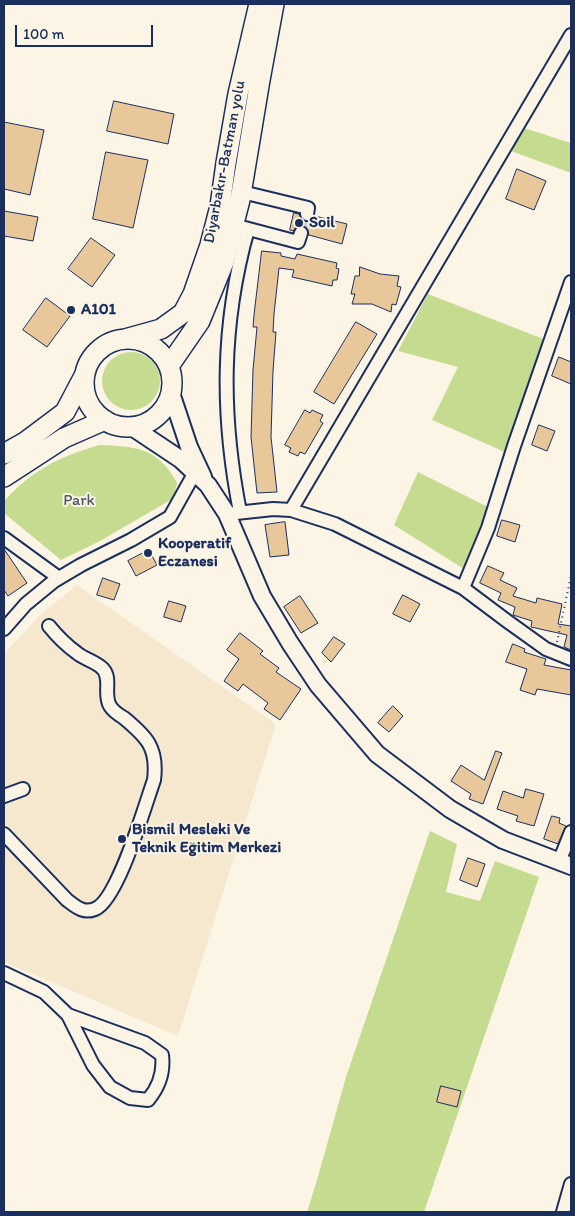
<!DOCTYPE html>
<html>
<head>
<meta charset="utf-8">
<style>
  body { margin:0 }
  #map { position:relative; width:575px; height:1216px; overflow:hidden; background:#fcf5e5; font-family:Itim,sans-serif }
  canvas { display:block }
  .frame { position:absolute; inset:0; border:5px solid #1b2f5e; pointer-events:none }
  .scale { position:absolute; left:15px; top:25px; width:138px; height:22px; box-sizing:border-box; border:2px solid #1b2f5e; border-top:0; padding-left:6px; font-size:15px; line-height:18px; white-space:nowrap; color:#1b2f5e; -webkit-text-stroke:4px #fcf5e5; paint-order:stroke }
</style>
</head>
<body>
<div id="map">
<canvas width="575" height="1216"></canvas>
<div class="frame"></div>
<div class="scale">100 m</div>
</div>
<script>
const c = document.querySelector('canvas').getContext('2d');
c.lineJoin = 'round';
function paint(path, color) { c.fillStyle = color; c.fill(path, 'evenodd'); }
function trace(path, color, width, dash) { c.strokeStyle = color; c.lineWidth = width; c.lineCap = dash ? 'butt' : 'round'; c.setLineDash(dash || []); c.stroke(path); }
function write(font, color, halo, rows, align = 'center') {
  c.font = font + ' Itim,sans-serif'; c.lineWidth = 4; c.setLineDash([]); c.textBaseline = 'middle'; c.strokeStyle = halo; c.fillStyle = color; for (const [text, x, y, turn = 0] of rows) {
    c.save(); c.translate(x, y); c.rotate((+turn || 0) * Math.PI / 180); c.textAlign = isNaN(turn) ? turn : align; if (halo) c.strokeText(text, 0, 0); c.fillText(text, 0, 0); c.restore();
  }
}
const built = new Path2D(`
  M77,585L276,724L178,1036L4,962V654L39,616Z`);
const green = new Path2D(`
  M524,128L571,143V173L511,151Z
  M428,294L546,340L505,452L432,420L458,367L398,351Z
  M102 381a29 29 0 1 1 58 0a29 29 0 1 1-58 0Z
  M99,445C135,446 159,448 177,483L174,498L100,541L61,560L4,513V501C34,469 57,458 99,445Z
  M418,472L488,507L464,569L394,525Z
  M430,831L457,844L446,892L480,901L495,861L539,877L424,1212H307L317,1180L346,1077Z`);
const building = new Path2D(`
  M114,101L174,114L168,144L107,131Z
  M4,122L44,130L30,195L4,189Z
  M106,152L148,160L133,228L93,219Z
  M517,169L546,181L534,210L506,199Z
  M4,211L38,217L33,241L4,236Z
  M294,213L299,214L302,220L305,222L310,221L315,216L347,224L342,244L309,235L307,228L303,225L296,227L293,231L290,230Z
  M91,238L115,255L92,287L68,269Z
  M262,251L281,253V256L295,259L297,254L337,263L336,268L339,269L337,280H333L332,286L292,277L294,270L279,268L274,314L273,332H276L273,371L271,437L277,492L257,493L251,437L253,370L257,327H253L254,315Z
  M360,267L380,274L399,276L397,286L401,287L396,305L392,304L391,312L372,304H352L355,294H351L355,276H359Z
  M46,298L70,316L47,347L23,330Z
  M356,322L377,334L334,404L314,392Z
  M559,357L571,362V384L552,376Z
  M305,410L310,413L312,410L323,415L320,421L323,423L305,454L300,452L298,456L289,452L291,448L285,445Z
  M539,425L555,431L547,451L532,445Z
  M502,520L520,525L515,542L497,536Z
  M285,522L289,555L270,557L265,525Z
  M4,549L27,583L8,596L4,590Z
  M149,550L157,565L136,576L128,561Z
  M488,566L504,573L500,580L517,588L513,596L536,603L537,598L562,604L558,624L571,626V650L564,647L567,635L531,627L532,621L513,615L515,607L498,600L501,593L480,583Z
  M103,578L120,584L114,600L97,595Z
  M403,595L420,604L410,622L393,614Z
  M300,596L318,623L301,633L284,607Z
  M169,601L186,606L181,622L164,617Z
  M240,633L263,651L260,654L279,668L276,672L301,689L280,720L264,709L268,703L243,684L238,691L224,681L239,659L227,650Z
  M334,637L345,644L331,662L322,653Z
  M513,644L525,649L524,652L546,659L544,665L571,670V695L537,689L535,695L520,690L527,669L506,662Z
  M393,706L403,716L389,732L378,723Z
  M496,751L502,753L483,804L469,799L471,794L451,781L461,765L484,780Z
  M526,789L544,794L534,826L516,821L518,816L497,809L503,791L523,798Z
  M552,816L560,818L559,823L566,826L558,844L544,839Z
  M468,858L485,864L477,887L460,880Z
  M441,1086L461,1091L457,1107L437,1102Z`);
const minorTunnel = new Path2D(`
  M301,233L307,214`);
const path = new Path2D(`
  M557,642L571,576`);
const minor = new Path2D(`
  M242,192L308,208L307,214
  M241,227L298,242L301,233
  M291,510L571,35
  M240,512C221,415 221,325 248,229
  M227,514L273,509L291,510L335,524L463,588L507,621L546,649L571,659
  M4,538L59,578
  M463,588L488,528L514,446L571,282
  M4,629L26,604L54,581L81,565L131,540L170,517L194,474L192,464
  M4,796L23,789
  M4,834L67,900C75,906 83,914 95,909C118,900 145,805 154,780C158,748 147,737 124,718C119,715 113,711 110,706C103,694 112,679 103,669C97,662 84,659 77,653C66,645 57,636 49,626
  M559,862L571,832
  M4,973L44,992L68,1015L93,1065L110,1087L130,1098L148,1100C159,1087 164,1071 162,1055L145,1043L68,1015
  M563,1212L571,1184`);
const major = new Path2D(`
  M171,393L189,447L203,477
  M132,427L180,459L208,485L227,514L262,596L290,643L318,685L377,754L450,809L503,840L571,866`);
const highway = new Path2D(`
  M125,339L161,329L183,313L193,294L210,245L220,206L226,163L238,94L259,4
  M84 383a44 44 0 1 1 88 0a44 44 0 1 1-88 0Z
  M169,366L200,321L224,262L240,200L260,80L274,4
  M4,454L25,442L65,412L85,374
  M4,477L64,438L105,420`);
const markers = [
  [299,223,5,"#1b2f5e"],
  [71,310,5,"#1b2f5e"],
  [148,553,5,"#1b2f5e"],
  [122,839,5,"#1b2f5e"]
];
const streetNames = [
  ["Diyarbakır-Batman yolu",225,162,-79]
];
const poiNames = [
  ["Soil",309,223],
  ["A101",81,310],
  ["Kooperatif",158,544],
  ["Eczanesi",158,562],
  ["Bismil Mesleki Ve",132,830],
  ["Teknik Eğitim Merkezi",132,848]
];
const parkNames = [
  ["Park",79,501]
];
paint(built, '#f6e8cf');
paint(green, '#c5db90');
paint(building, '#e8c89b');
trace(building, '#1b2f5e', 1);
trace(minorTunnel, '#cfcdca', 12, [12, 6]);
trace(minor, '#1b2f5e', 16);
trace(major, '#1b2f5e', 20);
trace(highway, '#1b2f5e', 22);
trace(path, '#1b2f5e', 2, [1, 4]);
trace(minor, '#fcf5e5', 12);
trace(major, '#fcf5e5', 16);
trace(highway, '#fcf5e5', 19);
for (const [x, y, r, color] of markers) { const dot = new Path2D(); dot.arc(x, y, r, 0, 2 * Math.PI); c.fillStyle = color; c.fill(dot); trace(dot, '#fcf5e5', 2); }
write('16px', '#1b2f5e', '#fcf5e5', streetNames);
write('bold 16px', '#1b2f5e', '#fcf5e5', poiNames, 'left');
write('16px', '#465a6a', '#fcf5e5', parkNames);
</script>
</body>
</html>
